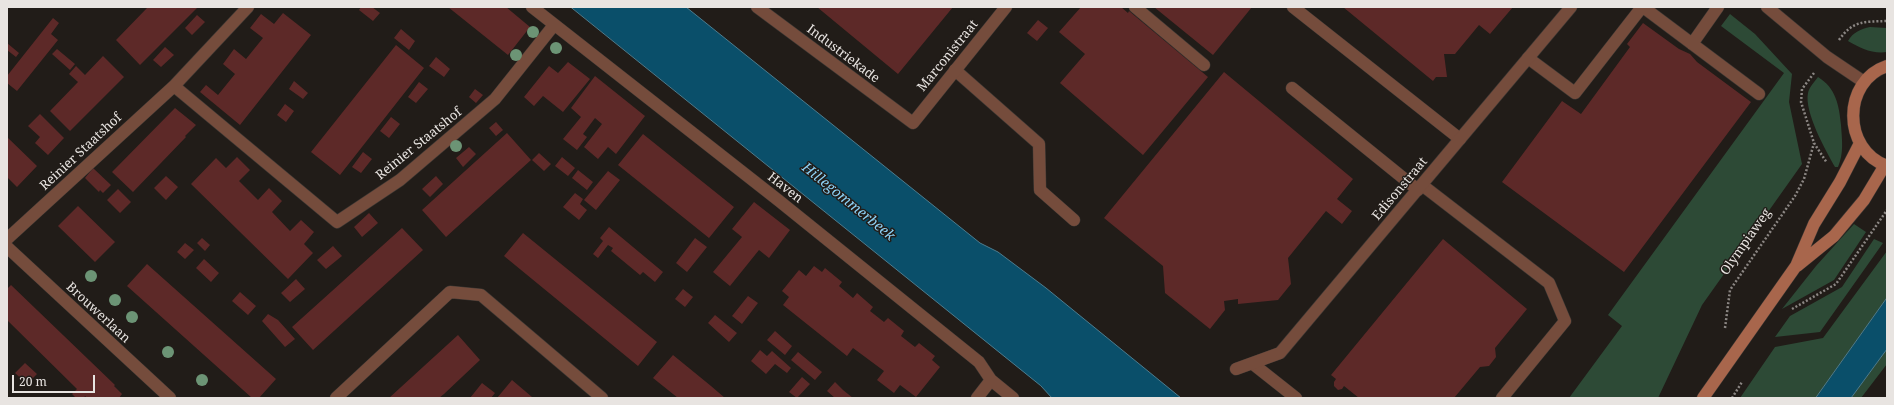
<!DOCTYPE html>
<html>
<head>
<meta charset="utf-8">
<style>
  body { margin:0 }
  #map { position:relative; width:1894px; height:405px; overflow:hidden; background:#211c18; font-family:"Noto Serif",serif }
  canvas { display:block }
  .frame { position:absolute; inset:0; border:8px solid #e8e4e1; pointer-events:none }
  .scale { position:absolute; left:12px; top:375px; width:83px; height:18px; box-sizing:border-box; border:2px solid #e8e4e1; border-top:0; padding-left:5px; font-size:12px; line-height:14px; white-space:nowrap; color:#e8e4e1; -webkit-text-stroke:3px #211c18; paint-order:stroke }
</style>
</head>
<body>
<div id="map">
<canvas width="1894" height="405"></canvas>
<div class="frame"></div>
<div class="scale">20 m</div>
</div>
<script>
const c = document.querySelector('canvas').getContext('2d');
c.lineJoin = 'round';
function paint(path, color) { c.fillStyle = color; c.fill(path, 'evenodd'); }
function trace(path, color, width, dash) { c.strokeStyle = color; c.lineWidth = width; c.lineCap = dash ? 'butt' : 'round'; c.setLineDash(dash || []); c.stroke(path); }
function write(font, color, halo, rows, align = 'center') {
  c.font = font + ' "Noto Serif",serif'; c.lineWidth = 3; c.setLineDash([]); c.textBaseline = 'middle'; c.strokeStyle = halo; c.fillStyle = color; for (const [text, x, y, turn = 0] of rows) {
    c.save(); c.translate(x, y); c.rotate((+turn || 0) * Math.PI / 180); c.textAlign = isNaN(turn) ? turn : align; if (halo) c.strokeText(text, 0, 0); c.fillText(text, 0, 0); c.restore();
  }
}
const green = new Path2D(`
  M1730,14L1755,34L1792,74L1789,102L1802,164L1702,305L1658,398H1569L1622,326L1608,315L1784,73L1721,26Z
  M1870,27L1887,28V52C1872,54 1860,48 1848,41C1853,32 1861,29 1870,27Z
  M1818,77C1836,88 1839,105 1841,125C1842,140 1844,153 1838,167H1835C1826,151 1804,112 1808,93C1809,88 1814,82 1818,77Z
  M1854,224L1866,232L1834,280L1782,309L1816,266Z
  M1874,239L1883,243L1820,332L1775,337L1790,316L1842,287Z
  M1887,251V298L1816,398H1740L1775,347L1823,338Z
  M1887,349V364L1861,398H1851Z`);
const water = new Path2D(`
  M571,7H686L980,243L998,252L1046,288L1181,398H1052L1041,386Z
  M1887,298V349L1851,398H1816Z`);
const building = new Path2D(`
  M148,7H198L140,65L116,40Z
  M361,7H372L380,13L373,21L359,10Z
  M448,7H506L530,27L508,55Z
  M817,7H953L898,74Z
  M1081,7H1121L1128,13L1129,11L1208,77L1143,155L1060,83L1085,54L1059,32Z
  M1154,7H1252L1213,55Z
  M1343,7H1513L1490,34L1479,25L1455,54H1444L1447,77H1436L1433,81Z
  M283,13L311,35L240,125L200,92L206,85L218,95L235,74L223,64L234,49L246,59L263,38L250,28L261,14L274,24Z
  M197,15L205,22L192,35L185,28Z
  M53,18L59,23L51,34L58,40L17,91L7,83V76Z
  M1038,20L1048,28L1037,41L1027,33Z
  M1643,23L1679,49L1690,54L1697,62L1751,102L1624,272L1502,182L1562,101L1581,114L1630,47L1627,44Z
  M401,29L415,41L409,50L394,38Z
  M7,43L19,53L16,57L7,50Z
  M396,45L424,68L340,175L311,152Z
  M165,47L174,55L161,67L153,60Z
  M57,49L75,64L70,70L52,54Z
  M103,56L124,77L70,131L50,111L78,82L69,74L76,66L85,75Z
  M436,57L450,69L444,77L429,66Z
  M568,62L590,79L563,112L543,96L534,106L524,97L549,66L558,73Z
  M1224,72L1353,179L1337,199L1352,211L1342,224L1326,211L1288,258L1291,284L1278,300L1238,304V299L1224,301L1225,310L1210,329L1165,293L1163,266L1104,218Z
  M595,76L645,116L616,154L608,147L598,159L584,147L602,124L595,118L583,134L587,137L577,150L563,139L581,117L571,108Z
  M294,81L308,93L303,99L289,89Z
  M419,82L428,89L416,103L408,97Z
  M475,89L483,95L476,103L469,97Z
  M285,104L294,111L286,122L277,115Z
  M175,108L196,125L185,136L186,137L133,192L112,172Z
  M40,114L64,138L48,155L35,143L40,137L28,126Z
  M391,117L400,124L389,138L380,131Z
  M496,122L503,130L496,136L489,128Z
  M507,133L531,160L446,237L422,210Z
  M643,134L734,207L709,238L618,165Z
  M7,137L37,166L17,187L7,177Z
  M469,147L476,154L463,167L456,158Z
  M363,152L372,159L361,173L352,167Z
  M539,153L551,164L544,171L532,160Z
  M237,157L250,170L239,181L258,200L269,188L282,201L272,212L290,231L301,220L314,232L304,244L313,253L288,279L191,184L216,158L226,168Z
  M562,157L575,168L568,176L555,166Z
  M93,168L111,185L103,193L100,190L99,192L85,178Z
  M578,170L593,182L587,190L572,178Z
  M608,171L620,180L596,210L584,200Z
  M166,176L178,187L166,200L154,188Z
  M436,176L443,184L430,197L422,189Z
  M118,189L131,202L120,213L107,200Z
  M575,193L583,199L580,204L587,210L579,220L563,207Z
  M754,202L790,230L769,258L759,250L730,286L713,272L742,237L732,229Z
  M78,206L115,242L95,262L58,226Z
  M369,213L378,223L362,237L354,227Z
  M609,227L663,272L655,282L643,272L640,275L611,251L613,248L608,245L598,258L593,254L603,241L600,238Z
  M402,228L423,250L313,350L292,327Z
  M523,233L657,342L638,366L504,256Z
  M202,238L210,245L205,251L197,243Z
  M695,238L707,247L687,272L676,263Z
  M1443,239L1527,309L1495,348L1496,357L1489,366L1480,367L1454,398H1359L1344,386L1342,389L1338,390L1334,386V382L1336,379L1331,375Z
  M185,243L194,250L185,259L177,252Z
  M333,246L342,256L326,269L317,260Z
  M204,259L219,273L211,282L196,268Z
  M147,264L276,379L259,398H252L127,286Z
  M814,266L822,272L825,268L842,282L839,286L853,298L857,293L873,307L870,311L884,322L888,318L904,331L901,336L915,347L919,343L935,356L932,360L940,367L916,397L900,385L894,393L877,380L884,371L853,348L847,356L783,305L789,297L782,291L799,270L806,276Z
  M296,279L305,289L290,302L281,293Z
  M11,285L115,385L114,386L122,394L119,398H87L85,396L84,398H76L72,394L77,389L7,320V289Z
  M683,289L693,297L685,307L675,299Z
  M240,292L256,306L248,315L232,301Z
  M748,296L758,303L742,324L732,316Z
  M268,314L278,320L295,339L285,347L262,321Z
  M715,315L737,333L729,342L708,323Z
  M775,331L792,346L785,355L767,340Z
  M458,335L480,360L444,394L439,398H389Z
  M760,350L767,356L772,351L791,368L787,373L775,364L766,374L751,361Z
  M798,352L822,372L815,380L791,360Z
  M673,355L711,386L725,398H678L653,378Z
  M25,363L37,374L27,384L15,373Z
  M802,377L810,384L797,398L789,392Z
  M512,380L532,397L534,398H497Z
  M835,382L843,390L853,398H835L827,391Z
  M482,383L495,393L491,398H470Z`);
const path = new Path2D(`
  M1839,40C1853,20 1864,22 1887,21
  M1814,73L1802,89L1801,102L1814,143L1827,163
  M1792,309L1836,284L1887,210
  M1725,328L1730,290L1795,196L1804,179L1814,143
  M1732,398L1742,382`);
const lane = new Path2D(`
  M1135,7L1204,65
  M1293,7L1460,139
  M1643,7L1759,94
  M1692,44L1718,7
  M1528,58L1575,93L1642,7
  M955,70L1039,144L1040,190L1074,220
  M1292,88L1418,190
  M1422,185L1549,283L1565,321L1502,398
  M1253,364L1296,398`);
const street = new Path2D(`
  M532,7L778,200L979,362L991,380L1013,398
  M757,7L913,123L1006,7
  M1767,7L1827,57L1864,82
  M174,86L337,222L400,180L495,99L554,25
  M7,239L174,86L248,7
  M7,247L170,398
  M1236,369L1280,353L1571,7
  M336,398L450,292L481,295L602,398
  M977,398L991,380`);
const secondary = new Path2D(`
  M1887,66C1842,81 1842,150 1887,166
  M1797,266L1834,236L1864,200L1885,165
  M1703,398L1796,266L1814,224L1840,182L1860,143`);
const trees = [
  [533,32],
  [556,48],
  [516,55],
  [456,146],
  [91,276],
  [115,300],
  [132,317],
  [168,352],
  [202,380]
];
const streetNames = [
  ["Industriekade",843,54,37],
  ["Marconistraat",948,56,-51],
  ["Reinier Staatshof",419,144,-39],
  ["Reinier Staatshof",81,152,-43],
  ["Haven",785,188,38],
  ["Edisonstraat",1400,189,-50],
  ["Olympiaweg",1746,242,-55],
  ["Brouwerlaan",98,313,43]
];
const waterNames = [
  ["Hillegommerbeek",848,202,39]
];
paint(green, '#2d4a36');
paint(water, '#0a4f6a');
trace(water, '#4d7c8e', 1);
paint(building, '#5d2928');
trace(lane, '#3d3834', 13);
trace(street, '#3d3834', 13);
trace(secondary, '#3d3834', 13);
trace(path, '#8b8683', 2.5, [2, 2]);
trace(lane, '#754c3c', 12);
trace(street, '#754c3c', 12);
trace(secondary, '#a8664c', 12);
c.fillStyle = '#6c9475';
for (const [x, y] of trees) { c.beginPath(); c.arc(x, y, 6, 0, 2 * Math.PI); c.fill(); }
write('13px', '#e8e4e1', '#211c18', streetNames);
write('italic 14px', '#8dd2f6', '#211c18', waterNames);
</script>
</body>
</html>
